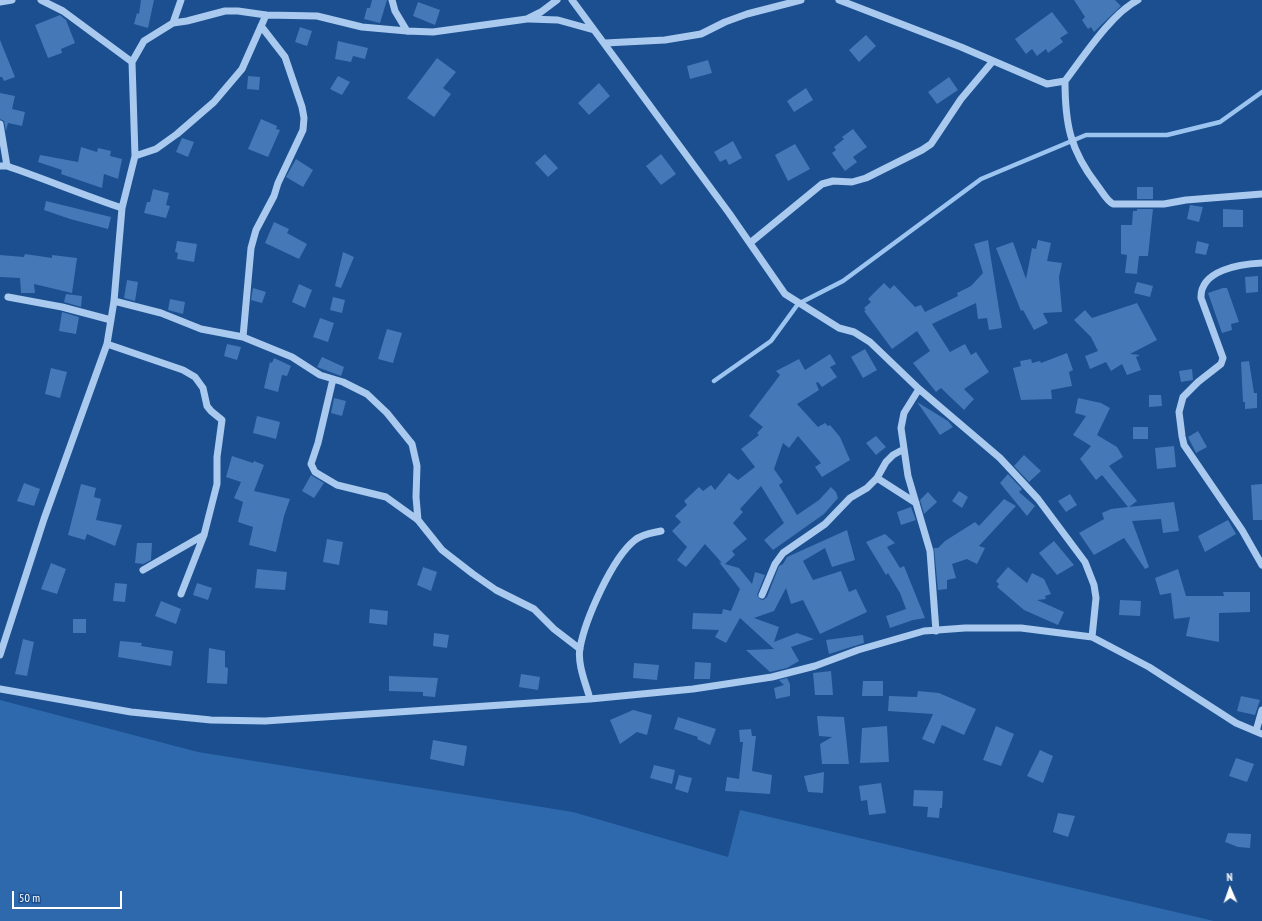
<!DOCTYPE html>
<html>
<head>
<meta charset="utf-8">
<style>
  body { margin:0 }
  #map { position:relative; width:1262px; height:921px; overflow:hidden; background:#1b4f8f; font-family:"PT Sans Narrow",sans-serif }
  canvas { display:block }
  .north { position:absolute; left:1210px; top:869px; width:40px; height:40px; -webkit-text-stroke:3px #1b4f8f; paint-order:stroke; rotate:358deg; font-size:11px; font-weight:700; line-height:16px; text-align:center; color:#fff }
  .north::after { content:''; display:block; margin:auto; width:14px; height:18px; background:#fff; clip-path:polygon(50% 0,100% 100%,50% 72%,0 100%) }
  .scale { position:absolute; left:12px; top:891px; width:110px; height:18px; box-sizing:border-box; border:2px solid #fff; border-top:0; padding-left:5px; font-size:12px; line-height:14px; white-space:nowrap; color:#fff; -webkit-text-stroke:3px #1b4f8f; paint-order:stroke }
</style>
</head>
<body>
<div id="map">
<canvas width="1262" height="921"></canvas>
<div class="north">N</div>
<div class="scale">50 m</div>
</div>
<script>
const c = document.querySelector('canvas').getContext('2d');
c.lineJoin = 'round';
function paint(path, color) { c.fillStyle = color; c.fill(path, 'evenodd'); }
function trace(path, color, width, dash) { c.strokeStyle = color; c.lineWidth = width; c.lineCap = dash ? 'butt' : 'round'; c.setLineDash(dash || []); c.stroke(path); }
const green = new Path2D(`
  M0,700L198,752L573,812L728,857L740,810L1214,921H0Z`);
const stream = new Path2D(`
  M714,381L771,341L798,304L843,281L981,179L1086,135H1167L1220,122L1262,92`);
const building = new Path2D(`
  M141,0H154L148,28L134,24L137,13L139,14Z
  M372,0H387L380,23L364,19L367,8H370Z
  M1074,0H1115L1121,6L1094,32L1091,27L1088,29L1082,20L1085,17Z
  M418,2L440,10L435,25L413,16Z
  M1052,12L1068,33L1060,38L1063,42L1048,53L1046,49L1037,56L1032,49L1026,54L1015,39Z
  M60,15L66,20L75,43L61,49L62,53L48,58L35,25Z
  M300,27L312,31L307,46L295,42Z
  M866,35L876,46L859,62L849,50Z
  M0,40L15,77L4,81L2,77H0Z
  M338,41L368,48L365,59L353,56L351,62L335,59Z
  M437,58L456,72L443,88L451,94L434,117L407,98Z
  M708,60L712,73L690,79L687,66Z
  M248,76L260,77L259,90L247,89Z
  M338,76L350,82L342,95L330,89Z
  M949,77L958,90L937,104L928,92Z
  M599,83L610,96L589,115L578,103Z
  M806,88L813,100L794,112L787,101Z
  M0,93L15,96L12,109L25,112L22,126L8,123L6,131L4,121L0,119Z
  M261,119L277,126L276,129L280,130L268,157L248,149Z
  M853,129L867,147L853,157L857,162L845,171L832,153L836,150L834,147L844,139L842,137Z
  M182,138L194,142L188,157L176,152Z
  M733,141L742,158L729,165L726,159L720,162L714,152Z
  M795,144L810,169L788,181L775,155Z
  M81,147L97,152L98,148L111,151L110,156L122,159L118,179L104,174L102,188L61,174L62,170L38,162L40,155L78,162Z
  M545,154L558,168L548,177L535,163Z
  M661,154L676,174L661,185L646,166Z
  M296,159L313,170L303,187L286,177Z
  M1137,187H1153V199H1137Z
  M153,189L169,193L166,205L170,206L166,218L144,213L147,202H150Z
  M46,201L111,217L108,229L70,219L44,210Z
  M1190,205L1203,207L1199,222L1187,219Z
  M1137,209H1153L1148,256H1139L1137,274L1125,273L1127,255L1121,254V225H1132L1133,211H1137Z
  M1223,209L1243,210V227H1223Z
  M274,222L289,229L287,233L307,244L299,259L265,243Z
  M988,240L1002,328L989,330L987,318L978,319L976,303L932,324L950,352L965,344L971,355L976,352L989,372L964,389L974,399L964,410L941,388L936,392L913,363L930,351L917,331L892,349L864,311L866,310L864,308L871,302L868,299L884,283L890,289L894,285L915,307L921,305L925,312L958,296L957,293L971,286L983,273L974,244Z
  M1038,240L1051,243L1047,261L1062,263L1059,277L1062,312L1043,313L1048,323L1034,330L1023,310L1021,311L996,248L1013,242L1026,279L1032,248L1036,249Z
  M177,241L197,244L194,262L177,259L178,253L175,252Z
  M1197,241L1209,244L1206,255L1195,253Z
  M343,252L354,257L341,288L335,286Z
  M25,254L52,258V255L77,258L72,293L34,284L35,293H21L20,278L0,277V255L24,257Z
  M1258,276V292L1246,293L1245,277Z
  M127,280L138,282L135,301L124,298Z
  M1137,282L1153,286L1150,297L1134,293Z
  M299,284L312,290L305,308L292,302Z
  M253,288L266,292L262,303L251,300Z
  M1223,288H1227L1239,322L1231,324L1232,330L1222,333L1208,293Z
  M66,294L82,296L81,307L64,302Z
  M333,297L345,300L342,313L330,310Z
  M170,299L185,302L183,314L168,310Z
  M1137,303L1157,340L1130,354L1140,355L1136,357L1141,370L1127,375L1122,364L1111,371L1106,362L1090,369L1085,356L1098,351L1091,337L1074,320L1085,310L1092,318Z
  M62,312L79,317L76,334L59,331Z
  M320,318L334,323L328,342L313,337Z
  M387,329L402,333L393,363L378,359Z
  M227,344L241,347L237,360L224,356Z
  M865,349L877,370L863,378L851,357Z
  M1067,353L1073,370L1069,372L1072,386L1051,390L1052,399L1021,400L1013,368L1021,366L1020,361L1031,359L1032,363L1040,361L1041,363Z
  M830,354L836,364L830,367L837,377L822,387L818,382L816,383L819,390L797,404L818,427L825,423L828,426L830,425L840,437L850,460L822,477L815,467L821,463L798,436L789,448L783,443L774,469L783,482L779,485L797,515L819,500L831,487L836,492L838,498L824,514L773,550L764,540L784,523L761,486L740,509L743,512L733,523L747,539L732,551L735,555L725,564L739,568L752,584L755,572L765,575L757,595L760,599L763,600L767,597L779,566L783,564L787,557L847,530L855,560L832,567L825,548L803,561L813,580L841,571L849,592L856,589L867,612L820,634L803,600L791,604L786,588L774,611L754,618L779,627L774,642L797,633L814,639L791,647L799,661L787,668L770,672L746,650L774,649L740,618L726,643L715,637L719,630L692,629L693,613L722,614L723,609L731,611L740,589L719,562L722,563L705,544L686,567L677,560L687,547L672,531L681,522L675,516L687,505L684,501L699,487L703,491L711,485L715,490L729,473L738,480L755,467L741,449L759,435L757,433L763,427L749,416L780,375L776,371L799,359L805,370Z
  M322,357L344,367L341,376L317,367Z
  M274,358L291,366L287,376L282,375L278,392L264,388L270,362L272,363Z
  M1249,361L1254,393H1257V408L1245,409V402H1243L1241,362Z
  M51,368L67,372L60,398L45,394Z
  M1192,369L1193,380L1181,382L1179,371Z
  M1149,395H1161L1162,406L1149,407Z
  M334,398L346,401L342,416L331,413Z
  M1078,398L1101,403L1110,408L1097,435L1117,447L1123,457L1109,466L1137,501L1129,507L1174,502L1179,531L1163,533L1161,519L1132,521L1149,567L1145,569L1124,538L1094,555L1079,533L1104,519L1102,513L1111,509L1128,507L1102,475L1096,480L1080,459L1091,446L1073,435L1086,416L1075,413Z
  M917,402L948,421L953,427L940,435Z
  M257,416L280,422L276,439L253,433Z
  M1133,427H1148V439H1133Z
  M1198,431L1207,447L1196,453L1188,437Z
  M876,436L886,447L876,455L866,443Z
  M1174,446L1176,467L1157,469L1155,448Z
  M1024,455L1041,471L1029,482L1014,466Z
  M232,456L253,463L254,461L264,465L254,491L290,499L284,516L276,552L249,545L253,527L238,522L243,502L234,498L241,482L226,477Z
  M1008,474L1022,489L1019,492L1035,506L1027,516L1000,483Z
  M311,475L324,483L314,498L302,491Z
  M24,483L40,489L34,506L17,501Z
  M81,484L96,488L94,497L101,499L96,520L122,525L115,546L87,534L85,540L68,535Z
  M1262,484V520H1253L1251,485Z
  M959,491L968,497L962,508L952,501Z
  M928,492L937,502L924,514L920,500Z
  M1070,494L1077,505L1066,512L1058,501Z
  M1004,499L1016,506L979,546L985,548L977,564L967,559L952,564L956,578L947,580V589L938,590L934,548H938L945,541L975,522L979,526Z
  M911,507L916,520L901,525L897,512Z
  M1228,520L1236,534L1205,552L1198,536Z
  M885,534L895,543L887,547L900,568L904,566L925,618L913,620L890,628L886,616L906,609L900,593L888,573L886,575L866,542Z
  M327,539L343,542L339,565L323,562Z
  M1054,541L1074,565L1057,575L1039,553Z
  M137,543H152L151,560L143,564L135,563Z
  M51,563L66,569L57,594L41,589Z
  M423,567L437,572L431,591L417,585Z
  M1008,567L1027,583L1032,573L1044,579L1051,594L1045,596L1046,599L1037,600L1064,612L1058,625L1024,610L997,587L999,584L996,581Z
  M257,569L287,572L285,590L255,588Z
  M1178,569L1186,596H1224L1223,592H1250V612L1219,613V642L1186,636L1190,617L1174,619L1171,593L1160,595L1155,578Z
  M115,583L127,584L125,602L113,601Z
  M197,583L212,588L208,600L193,595Z
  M1120,600L1141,601L1140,616L1119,615Z
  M161,601L181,609L176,624L155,616Z
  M370,609L388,611L387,625L369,623Z
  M73,619H86V633H73Z
  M434,633L449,635L447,648L433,646Z
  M863,635L864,643L829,654L826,640Z
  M23,639L34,642L27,676L15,674Z
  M120,641L142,643L141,646L173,651L171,666L118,657Z
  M209,648L225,651V667L228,668L227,684L207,683Z
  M695,662L711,663L710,679H694Z
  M634,663L659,665L657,680L633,678Z
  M831,671L833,695H815L813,673Z
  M521,674L540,677L538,690L519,687Z
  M389,676L438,678L435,697L423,696V692L389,691Z
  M787,678L790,684V696L776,699L774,688L784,685L779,680Z
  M863,681H883V696H862Z
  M918,691L939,693L976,709L964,735L942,725L934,744L922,739L933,714L888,711L889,696L917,697Z
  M1241,696L1260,700L1255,715L1237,711Z
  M633,710L652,715L647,735L637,732L620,744L610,720Z
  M817,716L844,717L849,764H822L820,744L832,737L819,736Z
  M678,717L716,729L710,745L697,739L698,737L674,729Z
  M887,726L889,762L860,763L862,728Z
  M996,726L1014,734L1001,766L983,760Z
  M751,729L752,736H756L752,771L772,775L770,794L725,791L727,777L739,779L743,742H740L739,730Z
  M433,740L467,746L464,766L430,759Z
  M1040,750L1053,756L1043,783L1027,776Z
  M1236,758L1254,764L1247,782L1229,776Z
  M654,765L675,770L672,784L650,778Z
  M824,772L823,793L808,792L804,776Z
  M679,775L692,778L688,793L675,789Z
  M881,783L886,813L869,815L867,800L861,801L859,786Z
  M914,790L943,791L942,808H940L939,818L927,817L928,807L913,806Z
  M1058,813L1075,816L1068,837L1053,832Z
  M1228,833L1251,834L1250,848L1238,847L1225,842Z`);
const minor = new Path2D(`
  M41,0L63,11L132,62
  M392,0L395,11L407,31
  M572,0L729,213L785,294L839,328L854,332L870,342L919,389L1000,458L1038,499L1085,562L1094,585L1096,598L1092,637
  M839,0L961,47L1047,84L1065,81C1065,124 1070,150 1097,185C1102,191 1106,200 1113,204H1164L1186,200L1262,194
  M0,2L12,0
  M529,19L558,20L594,30
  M173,23L187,21L225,11H238L266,15L317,16L362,27L407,31L433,32L527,19L541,12L557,0
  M605,43L665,40L701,34L725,22L747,14L801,0
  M1065,81C1084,56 1111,14 1138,0
  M0,124L7,166
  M135,156L156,149L177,134L214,102L242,69L266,15
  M0,166H7C45,179 83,195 122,208
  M750,243L822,184L833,181L852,182L866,178L922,150L931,144L961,99L993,61
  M1262,263C1240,264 1200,270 1201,298L1223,358L1221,364L1198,382L1183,397L1179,412L1182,436L1184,445L1242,530L1262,565
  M8,297L62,307L111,320
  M114,301L161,313L201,329L243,337L292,357L320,375L343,382L367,394L387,413L412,444L417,466L416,497L418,520
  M243,337L251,248L256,230L274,196L278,183L303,130L304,118L302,107L285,57L261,26
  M107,344L183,370L195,377L203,388L207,406L211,411L222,420L217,457V484L204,535L181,594
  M333,379L318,443L311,464L315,472L337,485L386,497L418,520L442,550L473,574L496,590L534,609L554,629L580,649
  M919,389L904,413L901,428L908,476L930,551L936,631
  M877,478L916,503
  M143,570L204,535
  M762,595L775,564L783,553L825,524L850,498L867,488L877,478L886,462L893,455L904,449
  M0,655L44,519L107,344L114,301L122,208L135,156L132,62L144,41L173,23L181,0
  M0,689L131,712L211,720L265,721L590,699L693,689L772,677L815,666L858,650L924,631L965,628H1021L1092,637L1149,667L1236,723L1262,734
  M590,699C586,684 577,664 580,648C585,620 612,558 635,540C642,534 652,533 661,531
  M1256,731L1262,710`);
paint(green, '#2e69ad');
trace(stream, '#9cc4f0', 4.5);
paint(building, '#4478b7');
trace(minor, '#a9c9ee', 7);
</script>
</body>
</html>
